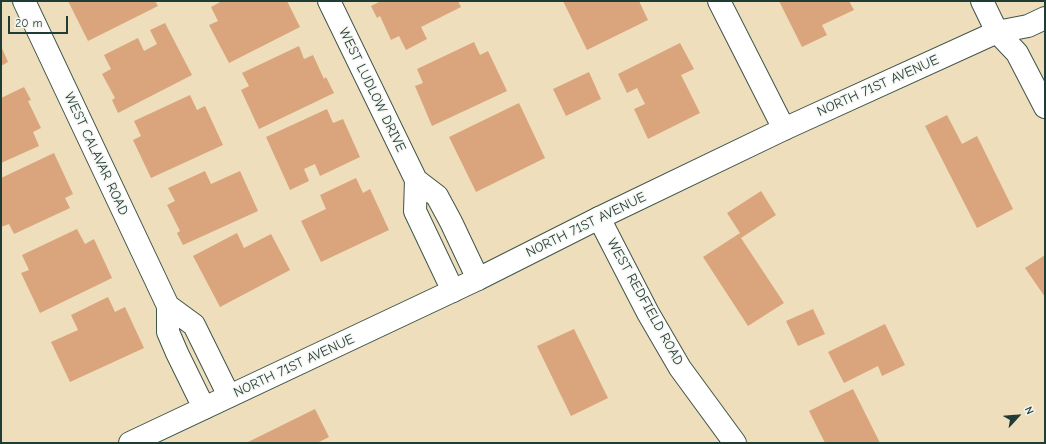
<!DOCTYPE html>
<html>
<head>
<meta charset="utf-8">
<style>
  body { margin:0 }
  #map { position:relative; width:1046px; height:444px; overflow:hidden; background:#eedebc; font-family:"Comic Neue",sans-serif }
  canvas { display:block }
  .frame { position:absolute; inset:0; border:2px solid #1f3d34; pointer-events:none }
  .north { position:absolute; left:998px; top:396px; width:40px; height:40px; -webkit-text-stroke:3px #f6f6f2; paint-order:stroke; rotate:64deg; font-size:11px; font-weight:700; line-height:16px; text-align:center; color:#1f3d34 }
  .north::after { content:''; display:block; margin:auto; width:14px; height:18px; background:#1f3d34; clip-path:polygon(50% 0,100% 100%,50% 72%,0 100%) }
  .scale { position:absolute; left:8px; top:16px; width:60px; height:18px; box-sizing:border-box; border:2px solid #1f3d34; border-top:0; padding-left:5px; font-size:12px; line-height:14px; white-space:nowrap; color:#1f3d34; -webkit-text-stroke:3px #f6f6f2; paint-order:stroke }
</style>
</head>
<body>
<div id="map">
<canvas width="1046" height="444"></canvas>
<div class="frame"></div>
<div class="north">N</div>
<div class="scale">20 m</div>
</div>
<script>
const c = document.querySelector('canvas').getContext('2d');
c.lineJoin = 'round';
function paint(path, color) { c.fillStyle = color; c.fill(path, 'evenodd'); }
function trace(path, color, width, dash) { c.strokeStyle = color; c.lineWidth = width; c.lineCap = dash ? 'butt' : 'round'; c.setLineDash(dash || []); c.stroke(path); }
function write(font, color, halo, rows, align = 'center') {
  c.font = font + ' "Comic Neue",sans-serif'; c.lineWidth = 3; c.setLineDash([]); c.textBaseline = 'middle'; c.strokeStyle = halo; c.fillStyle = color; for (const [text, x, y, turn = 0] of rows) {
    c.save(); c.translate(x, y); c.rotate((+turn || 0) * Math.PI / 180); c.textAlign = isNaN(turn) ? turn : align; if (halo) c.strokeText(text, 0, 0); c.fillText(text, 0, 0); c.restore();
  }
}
const building = new Path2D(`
  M68,1H155L158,6L88,41Z
  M222,1H287L300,27L229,63L209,25L218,21L211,7Z
  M381,1H458L461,7L421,27L427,39L406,50L399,36L391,40L380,16L377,18L371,6Z
  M563,1H639L648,20L587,50Z
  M779,1H849L854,10L822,25L827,35L802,47Z
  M165,23L192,75L118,113L112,100L115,98L102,74L111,69L104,55L138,38L144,51L157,44L150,30Z
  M474,42L480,55L488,51L507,91L432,126L415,86L423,83L417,69Z
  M680,43L694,69L681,75L700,113L648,139L634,109L645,104L637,88L627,93L618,74Z
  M1,46L8,62L1,66Z
  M299,46L304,59L313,55L324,79L326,77L334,93L259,129L241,90L249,86L242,73Z
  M589,72L601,99L566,116L553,89Z
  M24,87L31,100L28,101L41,128L33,132L39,146L1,163V98Z
  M190,95L197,110L205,106L223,145L151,178L133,140L141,136L134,121Z
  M519,103L545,158L476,192L449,137Z
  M327,109L333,123L343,119L360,157L320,176L315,164L304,169L309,181L290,190L266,137Z
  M947,115L962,144L977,136L1013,209L977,228L925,126Z
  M54,153L73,194L65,198L70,208L14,234L9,224L1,227V178Z
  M205,171L211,184L240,171L258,211L183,245L177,233L180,231L167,205L175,201L168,188Z
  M356,178L363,193L370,189L389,230L321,262L301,221L326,209L320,195Z
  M761,191L776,215L741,238L784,303L748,326L703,257L740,233L727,213Z
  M77,229L85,244L94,239L112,278L40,313L21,273L29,270L22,255Z
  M237,233L244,248L271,234L290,270L220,307L193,256Z
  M1045,255V297L1025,268Z
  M108,297L115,312L125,307L144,348L70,382L51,342L78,330L71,315Z
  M813,309L825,334L798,346L786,321Z
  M885,324L905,365L882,376L878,366L844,383L828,352Z
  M574,329L608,398L571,416L537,346Z
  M853,389L880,443H825L809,411Z
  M315,409L329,437L317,443H246Z`);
const minor = new Path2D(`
  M24,1L168,306V332L177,353L204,408
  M329,1L416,180L437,196L451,222L478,279
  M719,1L784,129
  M982,1L997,32L1017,53L1045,107
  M416,180L415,211L453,291
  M599,218L648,313L680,368L735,443
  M168,306L194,325L229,396`);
const tertiary = new Path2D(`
  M130,443L478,279L599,218L784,129L997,32L1028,26L1045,18`);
const streetNames = [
  ["NORTH 71ST AVENUE",878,86,-24],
  ["WEST LUDLOW DRIVE",372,90,64],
  ["WEST CALAVAR ROAD",96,154,65],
  ["NORTH 71ST AVENUE",586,225,-26],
  ["WEST REDFIELD ROAD",645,302,61],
  ["NORTH 71ST AVENUE",294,366,-25]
];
paint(building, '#daa57c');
trace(minor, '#3e5548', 24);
trace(tertiary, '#3e5548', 24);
trace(minor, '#fff', 22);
trace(tertiary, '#fff', 22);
write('14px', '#1f3d34', '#f6f6f2', streetNames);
</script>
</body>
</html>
